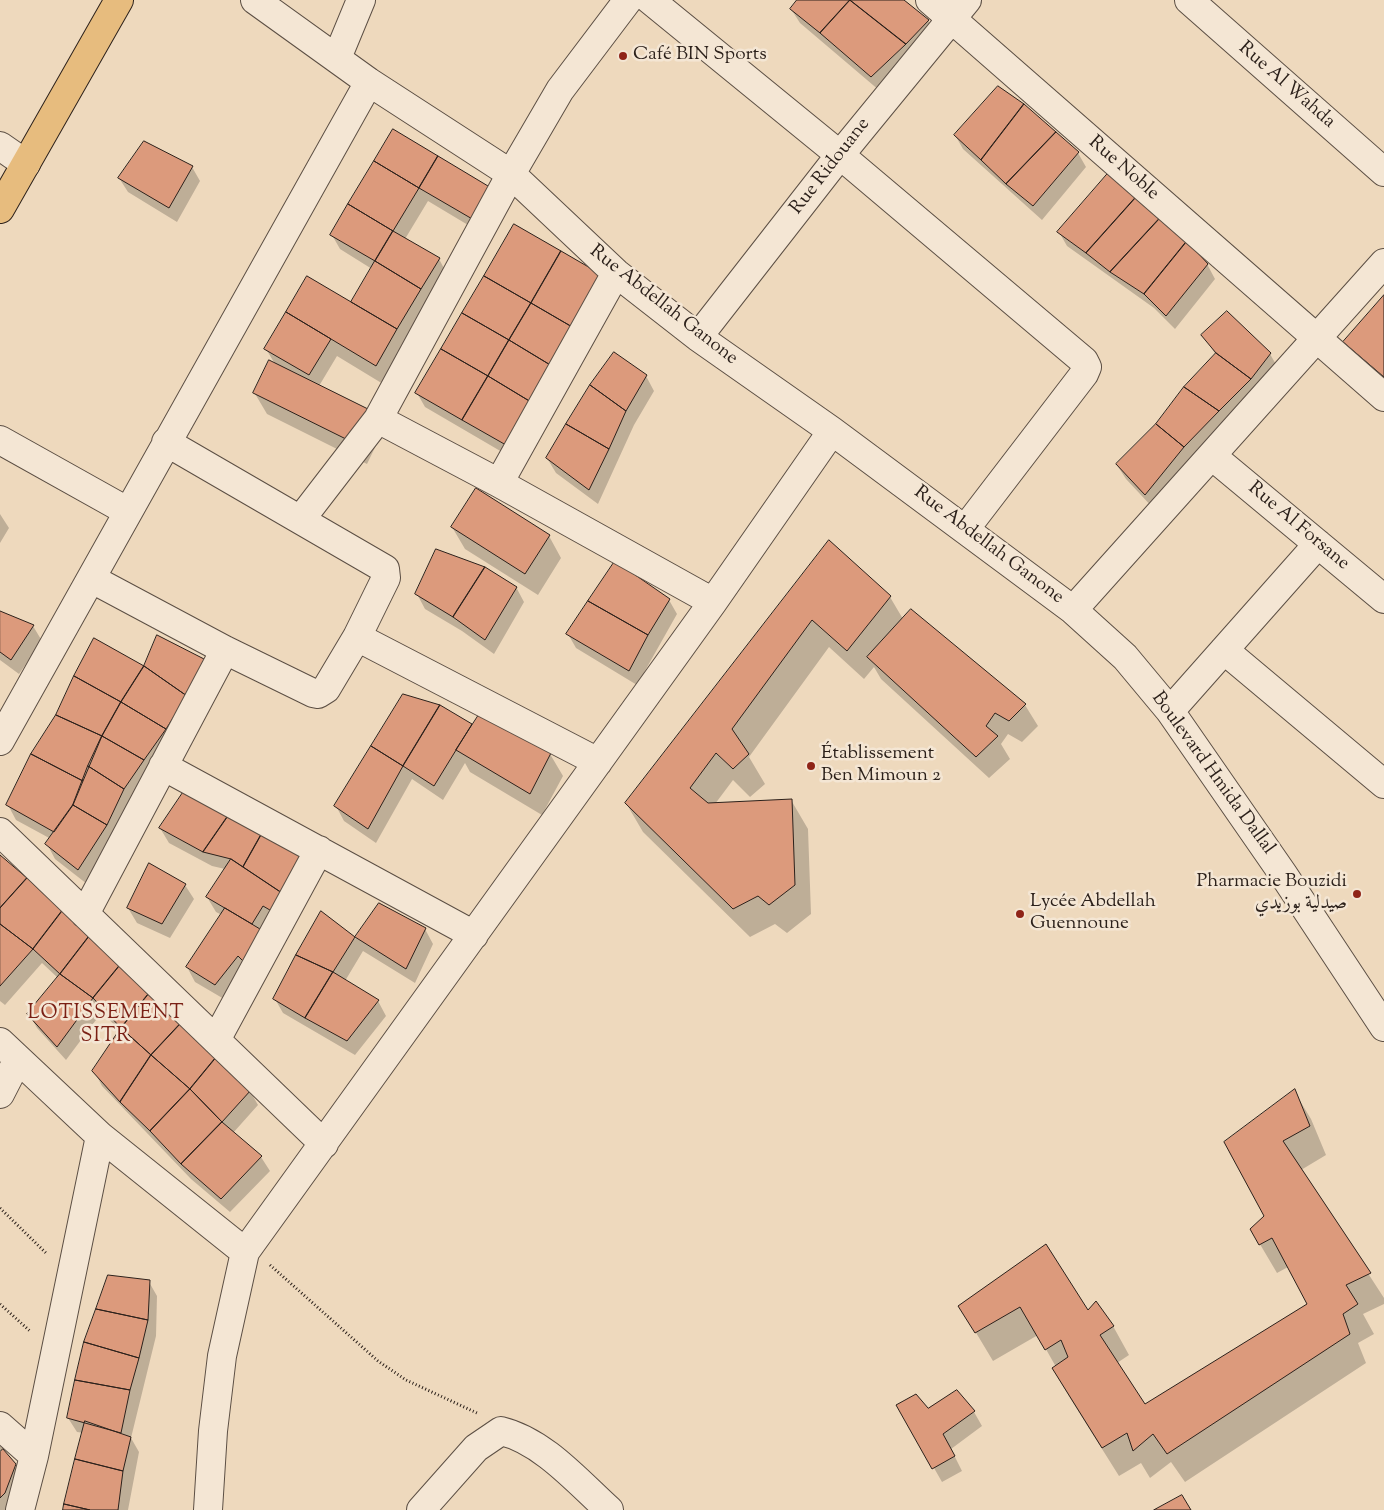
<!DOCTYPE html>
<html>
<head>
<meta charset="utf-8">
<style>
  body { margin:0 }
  canvas { display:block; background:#eed9bd }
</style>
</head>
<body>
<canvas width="1384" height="1510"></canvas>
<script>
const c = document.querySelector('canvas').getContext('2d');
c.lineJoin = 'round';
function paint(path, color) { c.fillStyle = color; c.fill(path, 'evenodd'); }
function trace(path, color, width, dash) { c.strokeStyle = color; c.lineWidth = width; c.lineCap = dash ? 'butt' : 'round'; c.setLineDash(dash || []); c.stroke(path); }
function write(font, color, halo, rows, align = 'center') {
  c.font = font + ' "Sorts Mill Goudy",Amiri,serif'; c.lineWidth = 5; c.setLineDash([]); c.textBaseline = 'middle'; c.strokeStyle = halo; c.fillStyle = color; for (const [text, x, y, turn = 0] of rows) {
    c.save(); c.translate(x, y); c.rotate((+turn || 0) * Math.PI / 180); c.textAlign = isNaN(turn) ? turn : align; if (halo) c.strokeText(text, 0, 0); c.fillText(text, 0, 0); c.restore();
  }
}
const shadow = new Path2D(`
  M799,0H902L928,20L936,35L880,91L800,23L791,9Z
  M394,131L492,190L483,234L428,201L405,239L439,259L447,274L388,387L337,356L319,386L382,433L367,464L267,414L254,392L275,364L266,349L351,304L372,269L340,249L332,235Z
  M955,135L1078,153L1086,167L1042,220L963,149Z
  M192,167L200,181L177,222L128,192L119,178Z
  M515,225L514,459L425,407L417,393Z
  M1059,232L1207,264L1215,279L1175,329L1154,308L1067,246Z
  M1384,297V387L1358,364L1345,343Z
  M1203,335L1270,354L1278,368L1154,509L1126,479L1117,465L1157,425L1216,355Z
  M646,376L654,391L634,425L598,504L556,473L547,458Z
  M0,514L9,528L0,543Z
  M452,527L549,536L561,558L538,595L465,549Z
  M830,541L890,597L903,619L1025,705L1038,726L1022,742L1008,734L1001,744L1010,759L989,778L881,679L874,667L864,679L829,647L749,757L765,784L750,797L733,780L715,804L791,800L808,829L811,914L787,933L775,924L750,937L643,832L626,803Z
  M516,587L524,602L494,654L462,631L425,609L417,594Z
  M669,600L677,614L637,685L576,648L568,634Z
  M0,612L33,626L42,641L19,674L0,660Z
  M205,661L87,884L55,859L47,844L51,839L16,820L8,805Z
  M471,724L472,727L550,754L563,776L542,815L470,772L465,763L443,800L412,779L376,843L344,821L336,806Z
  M160,828L260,836L302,854L224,999L195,982L187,967L222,915L216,912L207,897L225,869L212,866L169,843Z
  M0,857L250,1091L258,1105L233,1133L261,1157L270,1171L230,1212L191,1179L102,1086L94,1071L120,1031L102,1012L66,1060L37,1028L29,1014L58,978L42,963L5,1005L0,1001Z
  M185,885L194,899L170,938L137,923L128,908Z
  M379,905L425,929L433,944L415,983L363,951L345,981L378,1001L386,1016L355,1055L283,1013L275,999L322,913L355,939Z
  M1294,1091L1311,1119L1326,1155L1301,1170L1384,1298V1304L1363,1314L1374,1334L1358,1343L1366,1363L1185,1482L1171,1462L1150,1478L1141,1463L1119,1476L1070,1398L1053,1369L1056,1367L1038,1335L993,1361L960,1306L1045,1246L1088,1312L1113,1326L1129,1355L1117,1363L1145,1406L1308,1305L1288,1267L1277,1273L1251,1229L1266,1217Z
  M149,1282L157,1296L156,1336L131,1438L139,1452L128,1510H64L84,1433L77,1432L68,1418Z
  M957,1392L974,1412L982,1426L951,1449L962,1471L942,1482L898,1405L928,1410Z
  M0,1444L24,1480L10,1510H0Z`);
const building = new Path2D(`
  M797,0H850L820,33L790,9Z
  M850,0L906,44L871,77L820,33Z
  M850,0H904L929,20L906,44Z
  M998,86L1024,104L981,160L954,135Z
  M1024,104L1056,132L1006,184L981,160Z
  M393,129L438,156L419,188L374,161Z
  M1056,132L1079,152L1033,206L1006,184Z
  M144,141L193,166L169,208L118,178Z
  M438,156L493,189L474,220L419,188Z
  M374,161L419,188L393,231L348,204Z
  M1110,171L1137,196L1086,253L1057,232Z
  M1137,196L1160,218L1110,272L1086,253Z
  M348,204L393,231L375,261L330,235Z
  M1160,218L1187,241L1144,294L1110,272Z
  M514,224L561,251L531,303L484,276Z
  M393,231L440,258L421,289L375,261Z
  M1187,241L1208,264L1166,316L1144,294Z
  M561,251L604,276L574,328L531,303Z
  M375,261L421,289L397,329L351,302Z
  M307,276L397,329L376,366L286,312Z
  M484,276L531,303L509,340L462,313Z
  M1384,295V377L1343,342Z
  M531,303L574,328L552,366L509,340Z
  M1227,311L1271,353L1251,379L1216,353L1201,335Z
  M286,312L331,339L309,375L264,349Z
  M462,313L509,340L488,376L441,349Z
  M509,340L552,366L531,402L488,376Z
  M441,349L488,376L462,420L415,393Z
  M614,352L647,375L626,411L590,385Z
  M1216,353L1251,379L1219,411L1184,387Z
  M269,360L370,410L354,443L253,393Z
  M488,376L531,402L506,445L462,420Z
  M590,385L626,411L609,449L566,424Z
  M1184,387L1219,411L1184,447L1156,424Z
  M566,424L609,449L589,490L546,458Z
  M1156,424L1184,447L1145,495L1116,464Z
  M476,488L550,535L525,574L451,527Z
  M829,540L891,596L847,651L812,620L732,729L749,754L733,769L716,753L690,788L708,803L792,799L795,885L769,905L758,896L733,909L625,803Z
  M436,549L485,567L453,617L415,594Z
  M615,561L670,599L648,635L588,601Z
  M485,567L517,587L485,640L453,617Z
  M588,601L648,635L629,671L566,634Z
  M911,609L1026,704L1009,721L995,713L986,726L998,736L976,757L867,657Z
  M0,611L34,625L11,660L0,652Z
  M157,635L206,660L187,696L144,666Z
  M94,638L144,666L121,702L74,676Z
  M144,666L187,696L166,729L121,702Z
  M74,676L121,702L102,736L56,715Z
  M403,694L440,705L403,766L371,746Z
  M121,702L166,729L144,760L102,736Z
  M440,705L472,724L434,786L403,766Z
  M482,710L551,753L530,794L456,750Z
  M56,715L102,736L83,781L31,754Z
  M102,736L144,760L124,789L88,766Z
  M371,746L403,766L368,829L334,806Z
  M31,754L83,781L73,805L54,832L6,805Z
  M88,766L124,789L107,825L73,805Z
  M184,791L230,813L203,852L159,828Z
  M73,805L107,825L78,870L45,844Z
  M230,813L261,835L243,867L231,859L203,852Z
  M261,835L303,853L282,893L243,867Z
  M0,855L27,878L0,908Z
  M231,859L282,893L275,913L263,906L252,924L206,897Z
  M149,863L186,884L162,924L127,908Z
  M27,878L62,911L33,949L0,924V908Z
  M379,903L426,928L406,969L355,937Z
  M225,908L265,932L246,964L238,956L215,985L186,967Z
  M62,911L90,935L60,974L33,949Z
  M321,911L355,937L333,972L296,955Z
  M0,924L33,949L0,986Z
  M90,935L120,965L93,998L60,974Z
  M296,955L333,972L305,1018L273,999Z
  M120,965L150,992L121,1028L93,998Z
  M333,972L379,1000L347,1041L305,1018Z
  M60,974L93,998L57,1047L27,1014Z
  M150,992L181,1023L151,1055L121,1028Z
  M181,1023L218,1055L190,1089L151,1055Z
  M121,1028L151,1055L120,1102L92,1071Z
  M151,1055L190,1089L150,1131L120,1102Z
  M218,1055L251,1090L222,1122L190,1089Z
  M190,1089L222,1122L181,1164L150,1131Z
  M1295,1089L1310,1126L1283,1141L1371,1273L1346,1285L1358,1304L1343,1314L1350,1334L1167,1454L1153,1434L1133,1451L1127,1433L1102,1448L1052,1368L1068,1357L1061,1340L1045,1350L1020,1307L975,1333L958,1306L1046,1244L1088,1310L1096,1301L1114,1326L1100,1335L1145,1404L1307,1304L1272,1238L1259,1245L1250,1229L1264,1216L1224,1142Z
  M222,1122L262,1156L221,1199L181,1164Z
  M108,1275L150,1280L148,1320L96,1309Z
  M96,1309L148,1320L139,1358L84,1342Z
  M84,1342L139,1358L130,1390L75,1380Z
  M75,1380L130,1390L121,1433L67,1418Z
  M957,1390L975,1411L943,1434L955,1456L932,1469L896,1405L916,1394L928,1408Z
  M85,1421L131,1437L123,1471L75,1459Z
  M3,1449L16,1464L5,1493L0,1498V1452Z
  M75,1459L123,1471L118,1510H90L64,1504Z
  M1182,1495L1191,1510H1154Z
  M64,1504L90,1510H63Z`);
const path = new Path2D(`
  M0,1208L47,1254
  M270,1265L378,1361L406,1380L477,1413
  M0,1304L31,1332`);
const minor = new Path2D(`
  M255,0L369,82L511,174L616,273L698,337L832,431L1073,610L1125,657L1170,711L1283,874L1384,1027
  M650,0L840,155L1084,361L1087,367L1084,374L966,528
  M930,0L1384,397
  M1189,0L1384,172
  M337,58L361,0
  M0,146L26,164
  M698,337L840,155L967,0
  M378,419L499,483L713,602
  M0,440L127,511
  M1212,456L1384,599
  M499,483L616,273
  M301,519L378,419L511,174L560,90L628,0
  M92,579L225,650L313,693L318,694L326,689L357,637L386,578L385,569L166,442
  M1073,610L1384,263
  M357,637L598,762
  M1224,650L1384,784
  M1170,711L1318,544
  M0,741L369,82
  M163,766L474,935
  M0,832L324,1144
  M85,914L225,650
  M216,1040L319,850
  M0,1042L100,1136L245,1252
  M0,1094L18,1059
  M0,1426L34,1456
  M20,1510L34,1456L100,1136
  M208,1510L213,1431L222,1356L245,1252L713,602L832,431
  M421,1510L476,1448L501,1431C543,1441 578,1482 609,1510`);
const major = new Path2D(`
  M0,209L119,0`);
const markers = [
  [623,56,5,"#8f2418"],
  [811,766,5,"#8f2418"],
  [1357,894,5,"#8f2418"],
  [1020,914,5,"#8f2418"]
];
const poiNames = [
  ["Café BIN Sports",633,56],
  ["Établissement",821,755],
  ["Ben Mimoun 2",821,777],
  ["Pharmacie Bouzidi",1347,883,"right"],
  ["صيدلية بوزيدي",1347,905,"right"],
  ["Lycée Abdellah",1030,903],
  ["Guennoune",1030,925]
];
const streetNames = [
  ["Rue Al Wahda",1286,86,41],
  ["Rue Ridouane",831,167,-52],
  ["Rue Noble",1123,169,41],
  ["Rue Abdellah Ganone",663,306,38],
  ["Rue Al Forsane",1298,527,40],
  ["Rue Abdellah Ganone",988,546,37],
  ["Boulevard Hmida Dallal",1212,774,54]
];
const neighbourhoodNames = [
  ["LOTISSEMENT",106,1015],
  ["SITR",106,1038]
];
paint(shadow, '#0003');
paint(building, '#dc9a7c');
trace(building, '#2c211b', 1);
trace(minor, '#5c4f44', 30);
trace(major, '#2c211b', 30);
trace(path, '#2c211b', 3, [1, 2.5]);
trace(minor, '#f4e6d4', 28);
trace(major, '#e7bc7e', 28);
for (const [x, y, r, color] of markers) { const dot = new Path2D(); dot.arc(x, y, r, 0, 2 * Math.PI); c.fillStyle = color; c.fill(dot); trace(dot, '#f4e6d4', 2); }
write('19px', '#2c211b', '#f4e6d4', poiNames, 'left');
write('19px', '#2c211b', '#f4e6d4', streetNames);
c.letterSpacing = '1px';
write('20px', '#7a1f14', '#f4e6d4', neighbourhoodNames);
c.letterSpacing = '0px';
</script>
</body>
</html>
